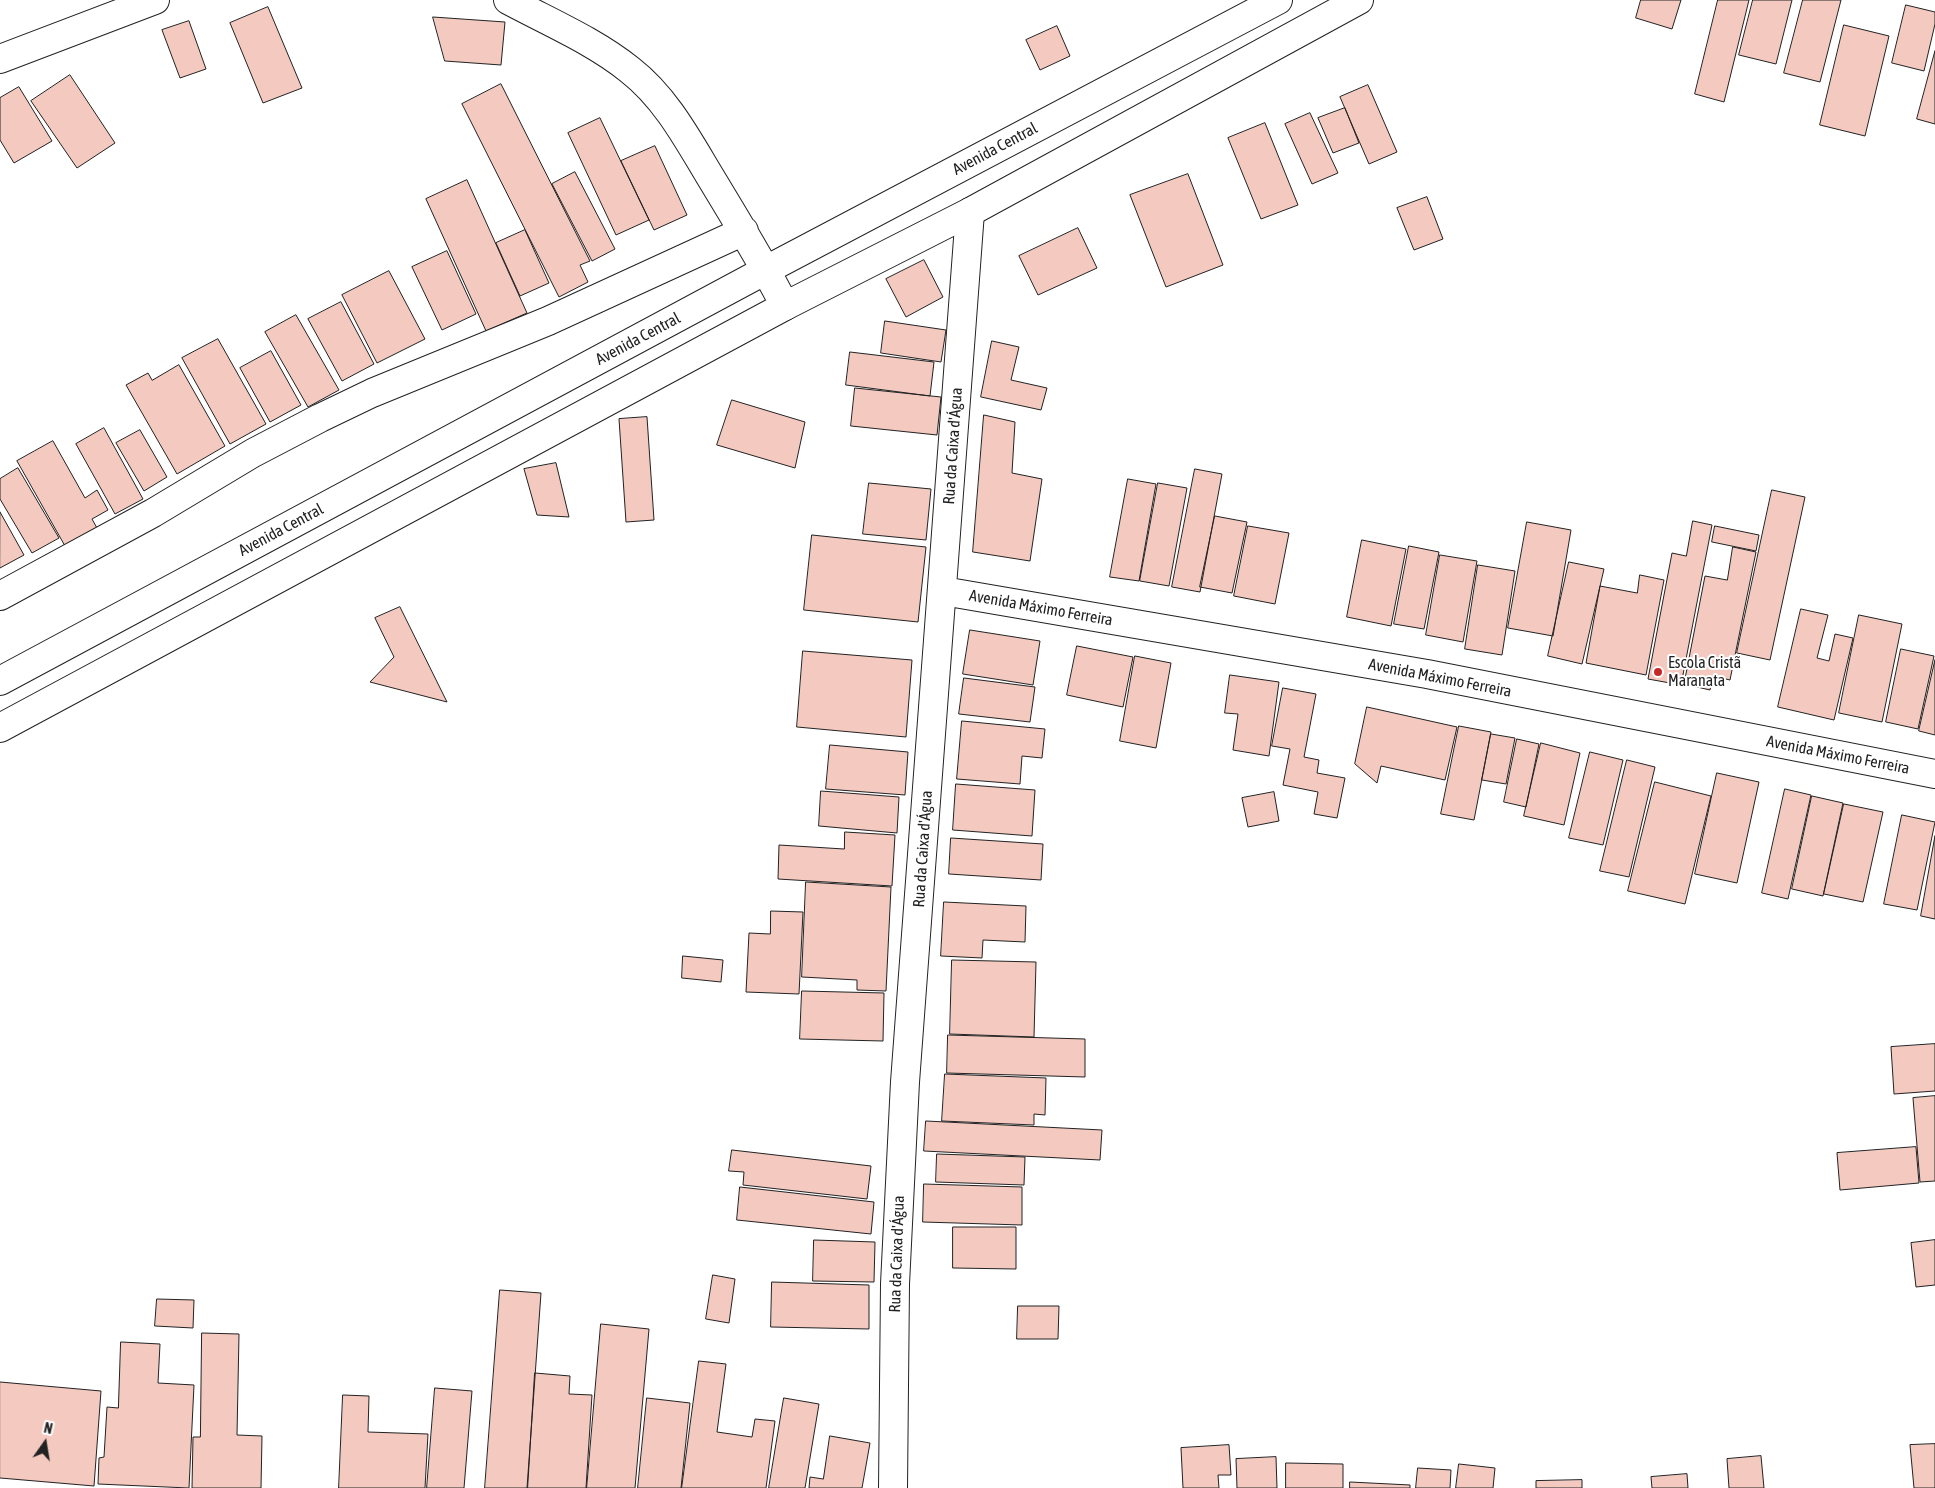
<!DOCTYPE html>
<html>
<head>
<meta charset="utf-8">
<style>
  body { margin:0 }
  #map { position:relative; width:1935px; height:1488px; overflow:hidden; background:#fff; font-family:"Asap Condensed",sans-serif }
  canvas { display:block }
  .north { position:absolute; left:20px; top:1418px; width:50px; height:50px; -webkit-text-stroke:4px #fff; paint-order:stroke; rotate:13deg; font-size:14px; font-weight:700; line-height:20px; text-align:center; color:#222 }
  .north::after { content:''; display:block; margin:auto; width:18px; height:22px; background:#222; clip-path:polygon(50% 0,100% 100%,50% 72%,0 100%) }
</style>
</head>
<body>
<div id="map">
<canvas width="1935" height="1488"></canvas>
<div class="north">N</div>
</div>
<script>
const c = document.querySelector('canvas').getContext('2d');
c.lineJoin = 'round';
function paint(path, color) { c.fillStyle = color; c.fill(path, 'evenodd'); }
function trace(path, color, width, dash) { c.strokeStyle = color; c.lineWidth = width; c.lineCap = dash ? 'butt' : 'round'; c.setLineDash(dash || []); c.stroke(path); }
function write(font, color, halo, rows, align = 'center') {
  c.font = font + ' "Asap Condensed",sans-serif'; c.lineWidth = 4; c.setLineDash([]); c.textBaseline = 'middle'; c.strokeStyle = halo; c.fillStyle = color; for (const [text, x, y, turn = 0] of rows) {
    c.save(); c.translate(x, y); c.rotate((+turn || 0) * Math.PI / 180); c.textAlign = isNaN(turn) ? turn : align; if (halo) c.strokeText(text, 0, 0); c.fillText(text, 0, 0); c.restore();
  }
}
const building = new Path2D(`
  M1641,0H1681L1672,29L1636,18Z
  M1718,0H1749L1724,102L1695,94Z
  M1753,0H1792L1776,64L1739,55Z
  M1803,0H1841L1820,82L1784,73Z
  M1906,5L1935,12V24L1924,71L1892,63Z
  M268,7L302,88L263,103L230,23Z
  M433,17L505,22L501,65L445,61Z
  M189,21L206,69L180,78L162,30Z
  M1844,25L1889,36L1865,136L1820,125Z
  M1057,26L1070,56L1040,70L1026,40Z
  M1935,51V124L1917,119Z
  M70,75L115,143L77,168L31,101Z
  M501,84L590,261L580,265L588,282L559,297L462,104Z
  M1368,85L1397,152L1369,164L1340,97Z
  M19,87L52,141L14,163L0,140V98Z
  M1345,108L1359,143L1333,153L1318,118Z
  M1310,113L1338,173L1312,184L1285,124Z
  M600,118L649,220L616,235L568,133Z
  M1265,123L1298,205L1261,219L1228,138Z
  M655,146L687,215L654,230L621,161Z
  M575,172L615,249L592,261L552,184Z
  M1188,174L1223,265L1166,287L1130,195Z
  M467,180L527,313L486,331L426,199Z
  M1427,197L1443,239L1414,250L1397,208Z
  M1078,228L1097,268L1038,295L1019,256Z
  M525,230L549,283L520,296L496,243Z
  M447,251L476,314L442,330L412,267Z
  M924,260L943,297L906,317L886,279Z
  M389,271L425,339L377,363L342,295Z
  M341,302L374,364L342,381L308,319Z
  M296,315L339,390L308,407L265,332Z
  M885,321L946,330L941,362L881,353Z
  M218,339L266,424L230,444L182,358Z
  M992,341L1019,347L1011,380L1047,388L1041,410L981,397Z
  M271,351L301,405L270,422L240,368Z
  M850,352L934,362L930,396L846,385Z
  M179,365L225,446L177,474L126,385L148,373L152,380Z
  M855,388L941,397L937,435L851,426Z
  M732,400L805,422L795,468L717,445Z
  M984,415L1015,422L1012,473L1042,479L1030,561L973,552Z
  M647,417L654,520L626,522L619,419Z
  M104,428L143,499L115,514L76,444Z
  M140,430L167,477L144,491L116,443Z
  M53,441L85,498L97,490L108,510L92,519L97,528L65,546L17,461Z
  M556,463L569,517L537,515L524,469Z
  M18,468L59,538L32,553L0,499V479Z
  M1195,469L1222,474L1200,592L1172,587Z
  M1128,479L1156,484L1139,581L1110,577Z
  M869,483L931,489L926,540L863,534Z
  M1158,483L1187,488L1169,586L1140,581Z
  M1772,490L1805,497L1770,660L1737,653Z
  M0,512L24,555L0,568Z
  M1215,516L1247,522L1232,593L1200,587Z
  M1693,521L1712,525L1681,685L1648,679L1672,553L1686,556Z
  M1527,522L1571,530L1553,636L1508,628Z
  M1248,526L1289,533L1275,604L1234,596Z
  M1715,526L1759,535L1756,551L1712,542Z
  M812,535L926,547L918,622L804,610Z
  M1362,540L1406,549L1391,626L1347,617Z
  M1409,546L1439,552L1424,629L1394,624Z
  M1733,547L1756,552L1730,680L1713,676L1710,690L1684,684L1705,576L1727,580Z
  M1440,555L1477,561L1463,642L1426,635Z
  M1569,562L1604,569L1582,664L1548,656Z
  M1478,565L1515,571L1502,655L1465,649Z
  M1640,575L1664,580L1646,675L1586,663L1600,586L1637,593Z
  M400,607L447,702L370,682L394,657L375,618Z
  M1801,609L1828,615L1817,658L1829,661L1835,634L1853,638L1834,720L1778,707Z
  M1859,615L1902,624L1882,722L1839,713Z
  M970,630L1040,641L1033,685L963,674Z
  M1077,646L1133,657L1123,707L1067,695Z
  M1901,649L1934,656L1918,729L1886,722Z
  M803,651L912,660L906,737L797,727Z
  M1135,656L1171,663L1156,748L1120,741Z
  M1935,660V735L1919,731Z
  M1230,675L1279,682L1269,756L1233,750L1238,714L1225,713Z
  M964,678L1035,687L1030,722L959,714Z
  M1283,688L1316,694L1304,757L1319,760L1317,773L1345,778L1337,818L1314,814L1318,792L1283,785L1290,749L1272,746Z
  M1367,707L1457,727L1445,780L1381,766L1377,783L1355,764Z
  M962,721L1045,729L1042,758L1022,756L1020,784L957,779Z
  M1459,726L1491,732L1474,820L1441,814Z
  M1491,734L1515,738L1506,784L1482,780Z
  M1517,739L1539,744L1526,807L1504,802Z
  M1541,743L1580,753L1564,825L1524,816Z
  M830,745L908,752L905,795L826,789Z
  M1590,752L1623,760L1603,845L1569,838Z
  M1627,760L1655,767L1629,877L1600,871Z
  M1717,773L1759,782L1737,883L1695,874Z
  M1655,782L1711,796L1685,904L1628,891Z
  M956,784L1035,790L1032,836L953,830Z
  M1785,789L1811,795L1788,899L1762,893Z
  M821,791L899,797L897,833L819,826Z
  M1274,792L1279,821L1248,827L1242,798Z
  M1812,796L1843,803L1823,896L1792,889Z
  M1844,804L1883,812L1863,902L1824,894Z
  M1902,815L1935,822L1917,910L1884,904Z
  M845,832L895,835L892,886L778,879L779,845L844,849Z
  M1935,836V919L1921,916Z
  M951,838L1043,844L1041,880L949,874Z
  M806,882L891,887L886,991L857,990V980L802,977Z
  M944,902L1026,906L1025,942L983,940L982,958L941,956Z
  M771,911L803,912L799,994L746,992L749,933L770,934Z
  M683,956L723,960L721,982L682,978Z
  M952,960L1036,962L1034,1037L950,1034Z
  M802,991L884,993L883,1041L800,1039Z
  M948,1035L1085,1039V1077L947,1073Z
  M1935,1044V1091L1894,1094L1891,1047Z
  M945,1074L1046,1078L1045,1115L1034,1114V1125L942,1121Z
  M1935,1096V1181L1920,1182L1913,1098Z
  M926,1121L1102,1130L1100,1160L924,1151Z
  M1916,1147L1919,1183L1840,1190L1837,1153Z
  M732,1150L871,1166L867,1199L743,1185L744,1172L729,1171Z
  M937,1154L1025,1157L1024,1185L936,1182Z
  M924,1184L1022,1187V1225L923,1222Z
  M740,1187L874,1202L871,1234L737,1220Z
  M953,1227H1016V1269L953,1268Z
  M814,1240L875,1242L874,1282L813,1281Z
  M1935,1240V1285L1916,1287L1911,1243Z
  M713,1275L735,1279L729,1323L706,1319Z
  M772,1282L869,1285V1329L771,1327Z
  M500,1290L541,1293L527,1488H485Z
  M157,1299L194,1300L193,1328L155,1326Z
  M1018,1306H1059L1058,1339H1017Z
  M601,1324L649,1329L635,1488H587Z
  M202,1333L239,1334L237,1435L262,1436L261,1488H192L193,1437H200Z
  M121,1342L160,1344L158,1383L194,1385L189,1488L98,1484L99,1458L104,1457L107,1407L118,1408Z
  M699,1361L726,1364L717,1432L752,1437L755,1419L775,1421L766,1488H682Z
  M535,1373L570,1376L569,1394L592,1395L586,1488H528Z
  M0,1382L101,1391L94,1486L0,1478Z
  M435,1388L472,1391L464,1488H427Z
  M343,1395L369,1396L368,1432L428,1434L425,1488H339Z
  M647,1398L690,1403L681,1488H638Z
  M784,1398L819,1404L805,1488H769Z
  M830,1436L870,1443L862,1488H809L810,1477L823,1479Z
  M1935,1444V1488H1914L1910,1445Z
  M1229,1445L1231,1475H1218L1219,1488H1183L1181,1448Z
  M1761,1456L1764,1488H1729L1727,1459Z
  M1276,1457L1277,1488H1237L1236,1459Z
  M1286,1463L1343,1464V1488H1286Z
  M1459,1464L1495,1468L1493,1488H1456Z
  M1418,1468L1451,1470L1450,1488H1416Z
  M1687,1474L1688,1488H1652L1651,1477Z
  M1582,1480V1488H1536V1481Z
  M1350,1482L1410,1485V1488H1350Z`);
const minor = new Path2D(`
  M508,0C549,22 594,41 630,70C666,98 688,140 711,178C737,221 763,263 785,306
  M0,59L155,0
  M943,591L1427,674L1935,774
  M0,596L153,513L253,453L320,418L372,393L548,321L744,231
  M893,1488L895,1284L905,1082L970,212`);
const primary = new Path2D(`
  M0,681L766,270L1278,0
  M0,728L785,306L970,212L1359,0`);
const markers = [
  [1658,672,5,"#c62828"]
];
const streetNames = [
  ["Avenida Central",995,149,-28],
  ["Avenida Central",638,339,-28],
  ["Rua da Caixa d'Água",953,446,-86],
  ["Avenida Central",281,530,-28],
  ["Avenida Máximo Ferreira",1041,608,10],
  ["Avenida Máximo Ferreira",1440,678,11],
  ["Avenida Máximo Ferreira",1838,755,11],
  ["Rua da Caixa d'Água",923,849,-86],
  ["Rua da Caixa d'Água",897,1254,-88]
];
const poiNames = [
  ["Escola Cristã",1668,663],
  ["Maranata",1668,681]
];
paint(building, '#f3c9c0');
trace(building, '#222', 1);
trace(minor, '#222', 30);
trace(primary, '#222', 30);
trace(minor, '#fff', 28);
trace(primary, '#fff', 28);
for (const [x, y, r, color] of markers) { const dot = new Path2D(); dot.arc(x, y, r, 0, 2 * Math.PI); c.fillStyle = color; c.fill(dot); trace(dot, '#fff', 2); }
write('16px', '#222', '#fff', streetNames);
write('16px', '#222', '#fff', poiNames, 'left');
</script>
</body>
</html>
